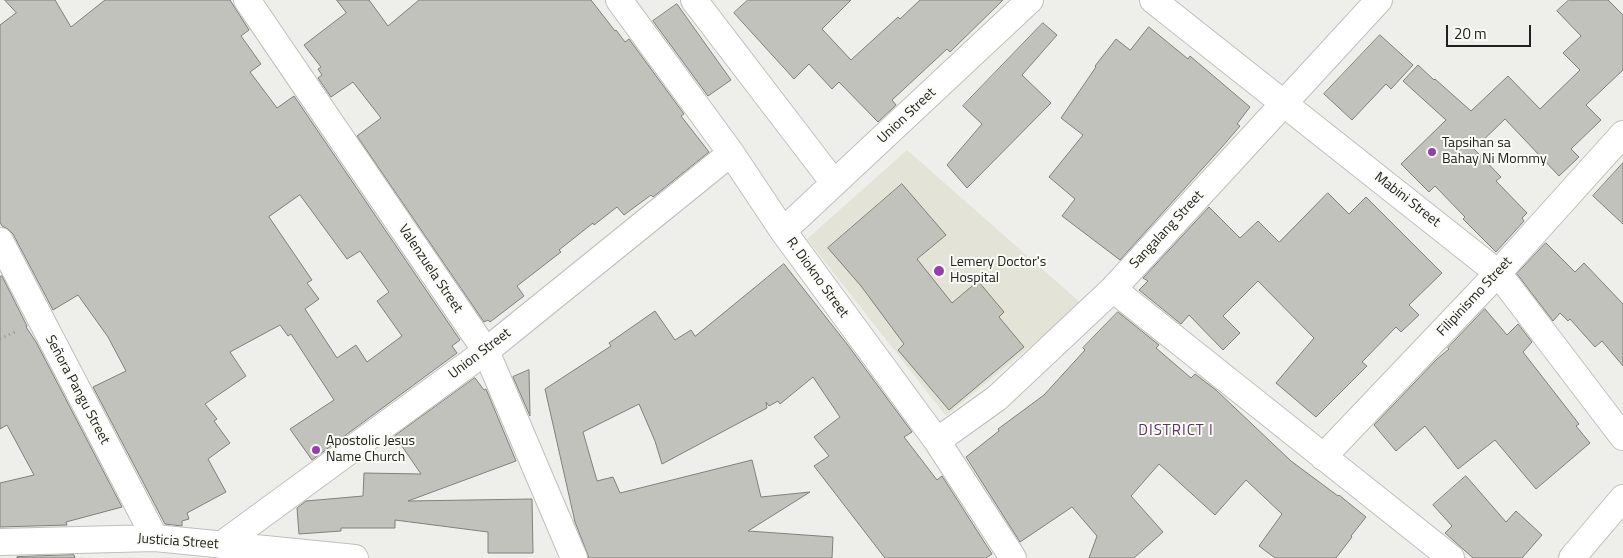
<!DOCTYPE html>
<html>
<head>
<meta charset="utf-8">
<style>
  body { margin:0 }
  #map { position:relative; width:1623px; height:558px; overflow:hidden; background:#eeefea; font-family:"Titillium Web",sans-serif }
  canvas { display:block }
  .scale { position:absolute; left:1446px; top:25px; width:85px; height:22px; box-sizing:border-box; border:2px solid #20201f; border-top:0; padding-left:6px; font-size:15px; line-height:18px; white-space:nowrap; color:#20201f; -webkit-text-stroke:4px #fcfcf7; paint-order:stroke }
</style>
</head>
<body>
<div id="map">
<canvas width="1623" height="558"></canvas>
<div class="scale">20 m</div>
</div>
<script>
const c = document.querySelector('canvas').getContext('2d');
c.lineJoin = 'round';
function paint(path, color) { c.fillStyle = color; c.fill(path, 'evenodd'); }
function trace(path, color, width, dash) { c.strokeStyle = color; c.lineWidth = width; c.lineCap = dash ? 'butt' : 'round'; c.setLineDash(dash || []); c.stroke(path); }
function write(font, color, halo, rows, align = 'center') {
  c.font = font + ' "Titillium Web",sans-serif'; c.lineWidth = 4; c.setLineDash([]); c.textBaseline = 'middle'; c.strokeStyle = halo; c.fillStyle = color; for (const [text, x, y, turn = 0] of rows) {
    c.save(); c.translate(x, y); c.rotate((+turn || 0) * Math.PI / 180); c.textAlign = isNaN(turn) ? turn : align; if (halo) c.strokeText(text, 0, 0); c.fillText(text, 0, 0); c.restore();
  }
}
const built = new Path2D(`
  M907,150L1082,304L946,416L807,239Z`);
const building = new Path2D(`
  M5,0H55L71,27L105,0H230L249,30L241,36L261,64L250,72L277,108L294,96L460,340L452,346L457,353L312,460L290,429L334,400L291,334L288,336L280,325L230,352L246,376L205,404L217,419L214,421L230,443L208,459L226,492L187,513L189,519L182,521V526L165,524L93,387L126,371L108,337L78,295L53,310L13,234L8,229L2,226L0,222V25L16,13ZM300,195L347,259L360,251L389,292L377,301L402,336L367,362L356,345L337,358L305,309L319,299L307,283L312,280L269,217Z
  M337,0H369L388,26L419,0H591L615,31L616,30L625,42L629,39L684,114L681,116L709,152L653,197L651,195L624,215L617,207L594,225L593,223L559,250L561,252L517,286L524,296L490,322L488,320L484,322L357,136L381,118L353,82L331,97L318,78L322,75L318,69L321,67L304,45L346,13Z
  M748,0H851L822,29L851,60L898,17L900,19L920,0H1003L950,52L947,49L892,100L896,105L878,122L839,82L832,89L809,64L794,79L734,13Z
  M1569,0H1608L1623,15V70L1586,105L1601,120L1571,149L1579,157L1559,176L1505,119L1474,149L1501,177L1496,181L1527,213L1522,218L1524,221L1496,252L1463,219L1465,217L1435,186L1429,192L1401,164L1446,120L1403,81L1418,65L1434,80L1435,79L1471,111L1508,76L1540,109L1580,70L1563,53L1581,36L1557,11Z
  M677,4L731,80L708,96L653,21Z
  M1043,23L1057,35L1022,75L1051,103L967,188L947,165L982,124L963,106Z
  M1149,27L1188,59L1190,56L1250,107L1237,124L1240,126L1222,147L1120,260L1062,216L1075,199L1049,177L1083,135L1061,118L1096,67L1095,66L1116,39L1130,50Z
  M1380,35L1413,65L1391,89L1386,84L1352,120L1324,94Z
  M1623,163V224L1593,196Z
  M902,184L946,235L917,259L952,303L978,281L1004,312L999,317L1024,347L949,410L898,350L904,344L861,286L828,248Z
  M1328,193L1349,214L1366,197L1442,273L1409,305L1419,315L1401,332L1396,327L1362,362L1367,366L1316,417L1276,383L1314,338L1258,281L1223,316L1240,333L1223,350L1189,315L1181,324L1139,290L1148,281L1143,278L1209,207L1240,238L1258,221L1279,242Z
  M1546,243L1575,272L1584,263L1623,304V366L1602,341L1595,347L1570,319L1568,321L1560,313L1553,321L1517,274Z
  M784,264L847,344L912,432L904,437L937,480L942,476L992,554L986,558H885L814,466L829,456L814,437L840,417L813,377L780,404L778,401L769,406L766,402L767,408L662,464L655,441L639,404L583,432L597,481L613,477L620,493L752,460L761,497L810,492L748,531L833,537L832,558H589L575,522L545,389L611,346L609,343L655,311L675,340L691,330L695,336Z
  M2,276L27,326L26,327L36,342L122,507L66,522L67,525L0,527V483L34,475L7,425L0,429V277Z
  M1485,309L1507,335L1518,324L1532,342L1523,352L1579,424L1576,426L1590,443L1536,489L1495,440L1458,469L1425,426L1396,451L1374,425L1437,359L1449,349L1448,348Z
  M1118,312L1159,345L1156,348L1191,378L1195,374L1216,390L1291,461L1338,496L1339,495L1366,517L1351,536L1352,537L1336,558H1275L1259,546L1282,514L1246,480L1215,515L1159,464L1131,496L1163,532L1134,558H1089L1097,536L1072,507L1020,542L966,457L999,431L998,429L1044,395L1085,350L1083,348Z
  M529,370L530,416L513,377Z
  M475,378L484,390L486,389L516,461L408,501L532,499L533,553H488V532L395,520V528H341V531L299,534L297,508L306,501L363,496L364,473L421,474L395,436Z
  M1466,476L1506,522L1516,511L1542,535L1522,558H1473L1445,533L1452,526L1433,505Z
  M74,555L75,558H17V557Z`);
const path = new Path2D(`
  M0,339L15,332`);
const street = new Path2D(`
  M247,0L486,351L574,558
  M619,0L731,153L783,231L937,441L1013,558
  M694,0L834,183
  M1153,0L1498,273L1623,437
  M783,231L1030,0
  M0,241L155,538
  M1113,289L1451,558
  M937,441L997,398L1113,289L1379,0
  M1323,457L1498,273L1623,134
  M0,542L155,538L355,558
  M221,545L486,351L731,153
  M1572,558L1623,498`);
const markers = [
  [1432,152,5,"#983fab"],
  [939,271,6,"#983fab"],
  [316,450,5,"#983fab"]
];
const streetNames = [
  ["Union Street",907,116,-43],
  ["Mabini Street",1407,200,38],
  ["Sangalang Street",1167,230,-47],
  ["Valenzuela Street",430,269,56],
  ["R. Diokno Street",817,278,54],
  ["Filipinismo Street",1475,297,-47],
  ["Union Street",480,354,-37],
  ["Señora Pangu Street",77,390,62],
  ["Justicia Street",178,542,4]
];
const poiNames = [
  ["Tapsihan sa",1442,144],
  ["Bahay Ni Mommy",1442,160],
  ["Lemery Doctor's",950,263],
  ["Hospital",950,279],
  ["Apostolic Jesus",326,442],
  ["Name Church",326,458]
];
const neighbourhoodNames = [
  ["DISTRICT I",1176,431]
];
paint(built, '#e3e4d7');
paint(building, '#c2c2bd');
trace(building, '#80807b', 1);
trace(street, '#bfc0bb', 28);
trace(path, '#979794', 3, [1, 4]);
trace(street, '#fff', 26);
for (const [x, y, r, color] of markers) { const dot = new Path2D(); dot.arc(x, y, r, 0, 2 * Math.PI); c.fillStyle = color; c.fill(dot); trace(dot, '#fcfcf7', 2); }
write('14px', '#20201f', '#fcfcf7', streetNames);
write('14px', '#20201f', '#fcfcf7', poiNames, 'left');
c.letterSpacing = '1px';
write('15px', '#5d3267', '#fcfcf7', neighbourhoodNames);
c.letterSpacing = '0px';
</script>
</body>
</html>
